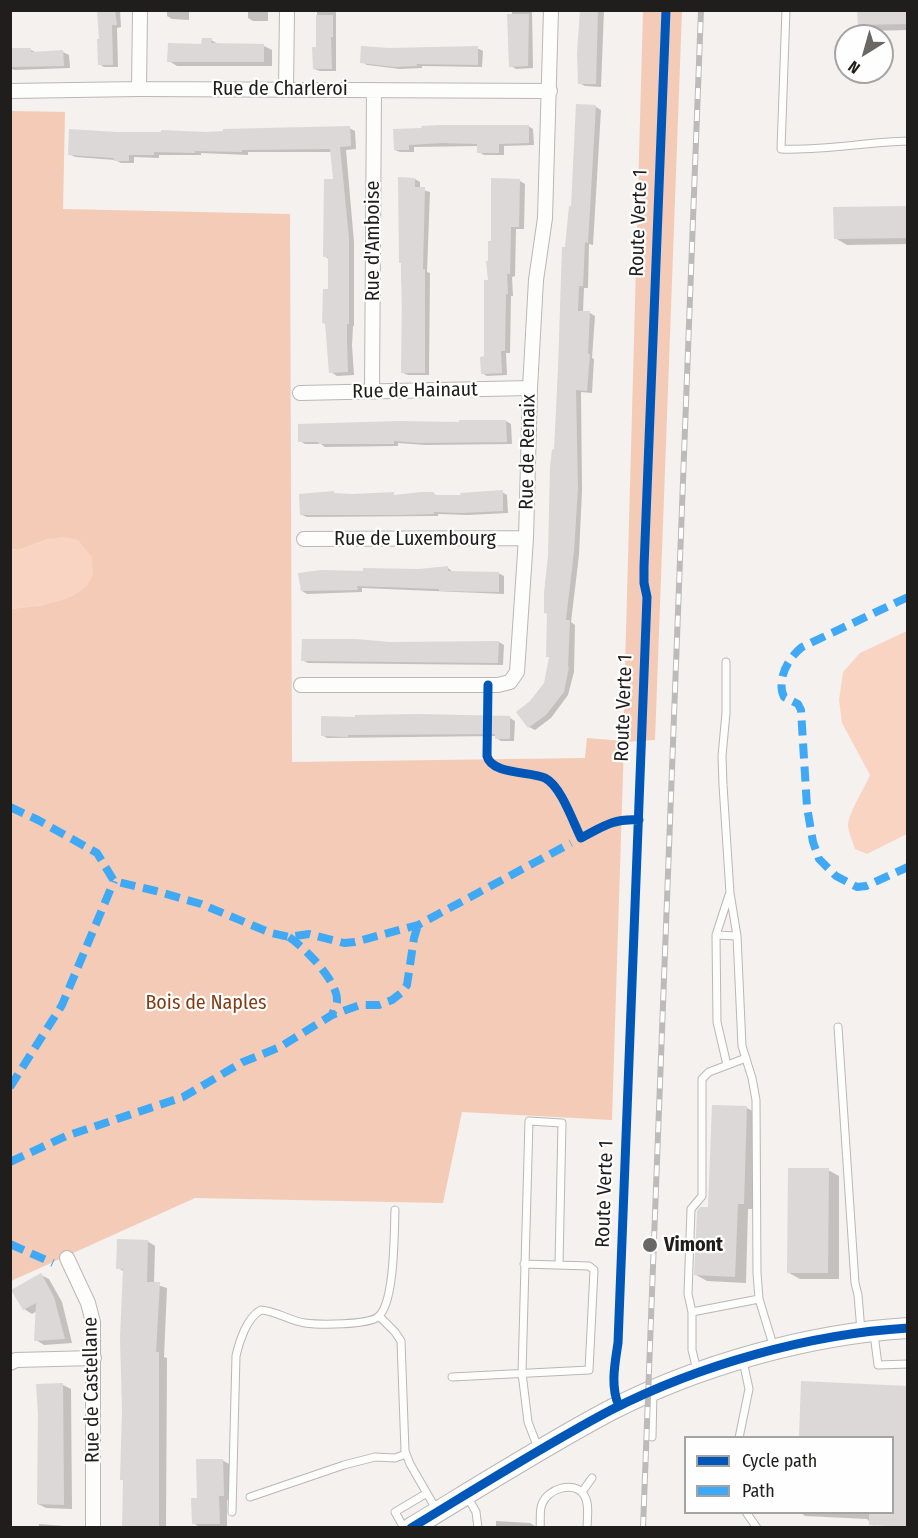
<!DOCTYPE html>
<html>
<head>
<meta charset="utf-8">
<style>
  body { margin:0 }
  #map { position:relative; width:918px; height:1538px; overflow:hidden; background:#f4f1ee; font-family:"Fira Sans Condensed",sans-serif }
  canvas { display:block }
  .frame { position:absolute; inset:0; border:12px solid #201e1d; pointer-events:none }
  .legend { position:absolute; left:684px; top:1436px; width:210px; height:78px; box-sizing:border-box; background:#fefefe; border:2px solid #a5a4a4; margin:0; padding:8px 10px; list-style:none; font-size:18px; color:#201e1d }
  .legend li { display:flex; align-items:center; gap:12px; height:30px }
  .legend b { width:30px; border:2px solid #a5a4a4 }
  .north { position:absolute; left:834px; top:24px; width:60px; height:60px; box-sizing:border-box; background:#fefefe; border:2px solid #a5a4a4; border-radius:50%; rotate:217deg; font-size:16px; font-weight:700; line-height:24px; text-align:center; color:#201e1d }
  .north::after { content:''; display:block; margin:auto; width:21px; height:27px; background:#6a6866; clip-path:polygon(50% 0,100% 100%,50% 72%,0 100%) }
</style>
</head>
<body>
<div id="map">
<canvas width="918" height="1538"></canvas>
<div class="frame"></div>
<ul class="legend">
<li><b style="height:8px;background:#0057b8"></b>Cycle path</li>
<li><b style="height:8px;background:#3fa9f5"></b>Path</li>
</ul>
<div class="north">N</div>
</div>
<script>
const c = document.querySelector('canvas').getContext('2d');
c.lineJoin = 'round';
function paint(path, color) { c.fillStyle = color; c.fill(path, 'evenodd'); }
function trace(path, color, width, dash) { c.strokeStyle = color; c.lineWidth = width; c.lineCap = dash ? 'butt' : 'round'; c.setLineDash(dash || []); c.stroke(path); }
function write(font, color, halo, rows, align = 'center') {
  c.font = font + ' "Fira Sans Condensed",sans-serif'; c.lineWidth = 4.5; c.setLineDash([]); c.textBaseline = 'middle'; c.strokeStyle = halo; c.fillStyle = color; for (const [text, x, y, turn = 0] of rows) {
    c.save(); c.translate(x, y); c.rotate((+turn || 0) * Math.PI / 180); c.textAlign = isNaN(turn) ? turn : align; if (halo) c.strokeText(text, 0, 0); c.fillText(text, 0, 0); c.restore();
  }
}
const green = new Path2D(`
  M643,11H682L655,740L624,742L612,1120L462,1112L443,1203L195,1198L11,1281L10,609L44,605L49,539L18,550L11,549V111L65,112L63,209L290,214L292,762L585,758L587,738L623,741Z`);
const water = new Path2D(`
  M64,537L78,540L92,557C92,563 94,571 92,577C82,603 35,606 11,609V549L18,550L49,539Z
  M907,631V834L867,854L855,849C853,842 848,832 848,825C849,812 864,789 870,775L842,723L839,700L843,672L860,653Z`);
const shadow = new Path2D(`
  M98,10H120L121,27L117,28L118,67H104L99,64L101,40Z
  M167,10H189V20L172,19L167,16Z
  M248,10H268V21H253L248,18Z
  M317,10H336V71H320L314,69L317,49Z
  M512,10H532L533,68L516,69L511,66Z
  M582,10H604L601,87L585,86L579,83Z
  M908,10V30L871,31L860,24Z
  M211,40L220,45L264,46L272,50V66H177L169,61L203,46Z
  M477,48L483,51L482,67L422,66V68L400,69L367,65L362,62L389,50Z
  M10,50H31L37,53L63,52L69,55L70,68L14,70L10,68Z
  M577,105L596,107L601,110L593,245L589,244L588,288H584L583,312L590,313L595,316L592,358L594,359L592,393L581,392L582,491L579,555L571,622L575,625L574,672L568,695L551,718L535,730L529,727L518,712L531,702L545,683L551,658L548,656L555,451L567,248L573,207Z
  M528,126L533,129L534,145L504,146V155H484L479,152V146L414,147V152H400L395,150L423,130Z
  M349,128L355,131L356,149L346,150L354,242V326H353L352,346L354,375L337,376L331,372L326,324L323,323L329,290V259L324,256L335,180L332,152H248V155L201,153V155H159V158L134,157V163H121L115,160L75,157L69,154L117,133H206Z
  M400,179H415L420,182V189L430,192L427,272L430,273L429,375H408L403,373Z
  M520,181L525,184L524,229H516L515,276L512,277L513,296H511L510,353H506L507,375L487,376L482,373L486,358L492,242Z
  M908,207V244L847,245L835,238Z
  M506,421L511,424L512,444L426,445L398,443V446L325,447L321,444H305L300,441L460,424Z
  M502,492L507,495L508,513L468,515L438,514V516L307,517L302,515L334,493L337,495L393,494L397,496L434,494L440,497Z
  M448,568L453,572L498,573L504,576V594L362,588V592L307,594L302,591L364,572Z
  M499,642L504,645L503,665L308,663L302,660L390,643Z
  M510,718L515,721L514,741H501L496,738V736L327,738L322,735Z
  M714,1106L747,1108L758,1114L755,1209H748L746,1283L707,1281L696,1275L710,1209Z
  M828,1170L839,1176V1279H800L789,1273Z
  M147,1241L155,1246L154,1284L167,1288L164,1357L167,1358L166,1528H123L125,1272L118,1268Z
  M41,1275L49,1279L62,1302L72,1343L44,1345L36,1340L37,1311L32,1314L24,1309Z
  M803,1382L908,1387V1525L873,1524L876,1527L891,1528H876L867,1519L805,1516L800,1512H892V1438H800Z
  M63,1385L71,1389L72,1509L46,1508L38,1504Z
  M222,1460L231,1465L232,1500H227V1528H201L193,1523L199,1500Z
  M496,1521L530,1523L538,1528H496Z
  M39,1524L64,1526L67,1528H39Z`);
const building = new Path2D(`
  M97,10H115L117,25H112L113,65H98L97,39H99Z
  M580,10H598L596,84H578L577,53Z
  M857,10H908V24L858,25Z
  M507,14H529L528,66L509,67Z
  M316,15H333V37H331L332,69H313L312,47H316Z
  M202,38H212L211,43L264,44V62H167L168,43L201,44Z
  M361,46L389,48L478,46V65L417,64V66L394,67L360,63Z
  M10,48H31V52L63,50L64,66L10,67Z
  M576,104L596,105L588,243L585,242L583,286H579L578,311H590L588,354H590L587,391L576,390L578,488L574,551L566,620H570L568,667H569L564,692L546,715L528,728L516,712L530,701L544,683L549,657H546L547,614L544,613V593L548,555L550,467L552,449L554,450L558,368L562,247H565L569,206H571Z
  M441,125H529V143L499,144V153H477V144L442,143L409,145V150H394L393,129L422,128L421,126Z
  M350,126L351,146L340,147L349,238V324H347V342L348,372L329,373L325,323H322L323,289H328V257H323L324,179H333L330,149L242,150V152L195,151V153L154,152V155H129V161H114V158L68,155L69,129L117,132H161V130L206,132L223,131V129Z
  M398,177L415,178V187H425L423,269H425V373H401L402,289L401,263H399Z
  M491,178L520,179L519,227H511L510,274H507L508,294H506L505,351H501L502,373L481,374L480,357L484,356V280H488L486,261H488V241H491Z
  M908,206V238L834,239L833,207Z
  M459,420H506L507,442L420,443L394,441V444H319L318,442H298V424L400,421L459,422Z
  M503,490V511L462,513L434,512V514L401,515H300L299,494L334,491V493L353,494L394,492V495L421,492H434V495H461L460,493Z
  M448,566V571L499,572V592L439,591V589L357,586L358,590L301,591L298,573L321,570L363,571V568L419,569Z
  M302,639H356L390,642L499,641L498,663L301,661Z
  M419,714L510,716V739H495V734L348,735V737L321,736V716L355,717V715Z
  M712,1105L747,1106L744,1204H738L735,1277L694,1275L697,1211L700,1207H708Z
  M788,1168H829L828,1273H787Z
  M117,1239L148,1240L147,1282H160L156,1352H159V1527H122L123,1480H120L122,1410L120,1338L123,1269H116Z
  M41,1273L54,1297L65,1339L34,1341L36,1303L23,1310L11,1290Z
  M801,1381L908,1386V1527L869,1525V1512H892V1437H799Z
  M63,1383L64,1505L37,1504L38,1415L36,1384Z
  M196,1459H223L224,1496H219L220,1524H192L191,1498H197Z`);
const lane = new Path2D(`
  M786,10L781,149C824,151 865,142 908,141
  M726,662V713L722,756L723,785L730,893L737,936
  M716,935L729,895
  M838,1027L855,1283L858,1295L861,1331
  M727,1065L717,1022L716,935L737,936L742,1046L752,1078L756,1100L757,1273L759,1299
  M692,1312L688,1294L691,1209L702,1196V1079L709,1072L746,1058
  M379,1316L395,1332L401,1341L405,1451L410,1464L436,1509
  M874,1334L878,1365L908,1364
  M697,1370L692,1350V1312L759,1299L774,1348
  M452,1377L589,1370L594,1270L589,1266L524,1264
  M652,1437L653,1392
  M739,1438L749,1389L743,1361
  M538,1448L528,1422L522,1373L529,1121L562,1123L559,1264
  M582,1492L592,1478
  M467,1496L476,1512L478,1528
  M250,1497L344,1465L375,1457L395,1458L406,1454
  M232,1512L236,1356C239,1342 247,1317 261,1310C276,1311 290,1321 305,1323C320,1325 367,1325 378,1317C395,1303 394,1233 395,1210
  M746,1512L757,1528
  M404,1528L395,1512L427,1493
  M540,1528C541,1520 539,1511 542,1504C547,1489 574,1480 584,1495C590,1504 587,1518 587,1528`);
const street = new Path2D(`
  M139,89L140,10
  M286,89L287,10
  M10,91L139,89L550,91
  M372,392L374,90
  M300,393L530,388
  M304,539L526,538
  M301,685H498L510,682L517,672L526,538L530,388L536,280L545,218L551,10
  M67,1258L88,1303L93,1322V1528
  M10,1363L16,1360L94,1358`);
const secondary = new Path2D(`
  M411,1528C477,1488 543,1446 611,1410C699,1365 809,1334 908,1328`);
const rail = new Path2D(`
  M643,1528L701,10`);
const quiet = new Path2D(`
  M908,597L802,647C788,658 776,680 784,697L798,704L801,710L807,807L813,842L819,859L836,876L857,887L866,886L908,867
  M10,807L38,820L97,853L114,881L156,891L201,904L271,933L289,937L309,934L344,943L355,942L418,925L571,843
  M289,937C305,948 338,981 337,1001C337,1005 333,1011 332,1015
  M10,1087L62,1005L114,881
  M10,1162L66,1136L183,1097L243,1062L280,1047L332,1015L360,1005H379L392,1000L401,993L407,985L414,938L418,925
  M10,1244L53,1263`);
const cycleway = new Path2D(`
  M488,685L487,756C492,775 530,771 545,778C561,786 573,822 581,838C602,827 613,818 639,820
  M619,1406C610,1387 615,1363 618,1343L647,597L644,583V567L666,10
  M411,1528C477,1488 543,1446 611,1410C699,1365 809,1334 908,1328`);
const markers = [
  [650,1245,8,"#6a6866"]
];
const streetNames = [
  ["Rue de Charleroi",280,89],
  ["Route Verte 1",639,223,-88],
  ["Rue d'Amboise",373,241,-90],
  ["Rue de Hainaut",415,391,-1],
  ["Rue de Renaix",528,452,-89],
  ["Rue de Luxembourg",415,539],
  ["Route Verte 1",624,708,-88],
  ["Route Verte 1",605,1194,-88],
  ["Rue de Castellane",92,1390,-91]
];
const parkNames = [
  ["Bois de Naples",206,1003]
];
const poiNames = [
  ["Vimont",664,1245]
];
paint(green, '#f4cbb7');
paint(water, '#f9d4c3');
paint(shadow, '#0003');
paint(building, '#dbd8d7');
trace(lane, '#bab7b5', 9);
trace(street, '#bab7b5', 16);
trace(secondary, '#bab7b5', 22);
trace(lane, '#fdfdfc', 7);
trace(street, '#fdfdfc', 14);
trace(secondary, '#fdfdfc', 20);
trace(rail, '#bcbbba', 6);
trace(rail, '#fefefe', 4, [11]);
trace(quiet, '#3fa9f5', 8, [15, 8]);
trace(cycleway, '#0057b8', 9);
for (const [x, y, r, color] of markers) { const dot = new Path2D(); dot.arc(x, y, r, 0, 2 * Math.PI); c.fillStyle = color; c.fill(dot); trace(dot, '#fefefe', 2); }
write('20px', '#201e1d', '#fefefe', streetNames);
write('20px', '#843c13', '#fefefe', parkNames);
write('bold 20px', '#201e1d', '#fefefe', poiNames, 'left');
</script>
</body>
</html>
